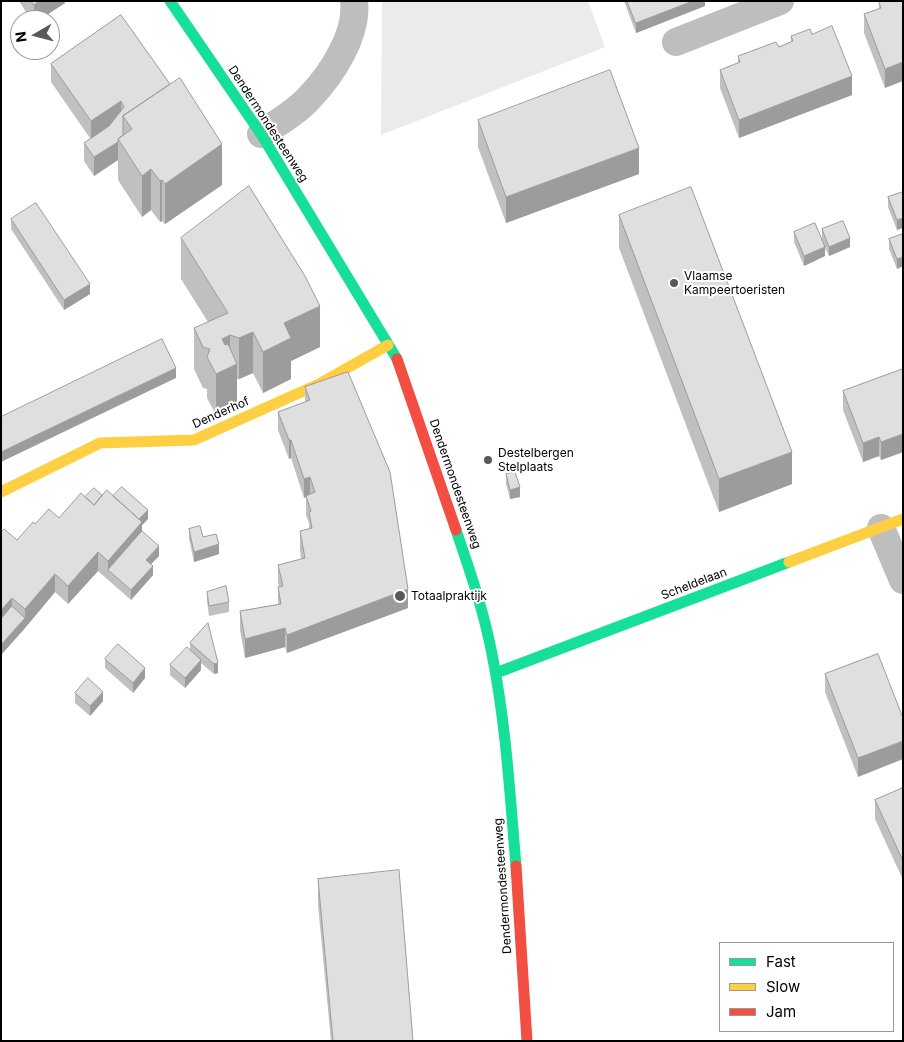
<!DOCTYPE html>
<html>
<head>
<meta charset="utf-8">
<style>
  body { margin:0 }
  #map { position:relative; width:904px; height:1042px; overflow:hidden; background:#fff; font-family:Inter,sans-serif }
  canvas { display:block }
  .frame { position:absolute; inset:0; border:2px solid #000; pointer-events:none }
  .legend { position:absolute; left:719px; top:942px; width:175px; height:90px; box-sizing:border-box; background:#fff; border:1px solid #999; margin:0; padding:6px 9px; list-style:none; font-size:15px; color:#000 }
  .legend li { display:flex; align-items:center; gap:10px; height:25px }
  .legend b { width:25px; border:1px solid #999 }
  .north { position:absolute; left:10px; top:10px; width:50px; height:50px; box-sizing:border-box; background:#fff; border:1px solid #999; border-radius:50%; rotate:262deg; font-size:14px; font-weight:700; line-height:20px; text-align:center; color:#000 }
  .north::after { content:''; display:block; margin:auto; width:18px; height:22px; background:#595959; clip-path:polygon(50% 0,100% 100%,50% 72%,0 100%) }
</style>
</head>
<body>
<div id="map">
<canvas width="904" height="1042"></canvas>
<div class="frame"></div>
<ul class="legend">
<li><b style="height:6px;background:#16e098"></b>Fast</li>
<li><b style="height:6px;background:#ffcf43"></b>Slow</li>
<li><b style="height:6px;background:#f24e42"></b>Jam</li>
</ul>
<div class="north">N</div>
</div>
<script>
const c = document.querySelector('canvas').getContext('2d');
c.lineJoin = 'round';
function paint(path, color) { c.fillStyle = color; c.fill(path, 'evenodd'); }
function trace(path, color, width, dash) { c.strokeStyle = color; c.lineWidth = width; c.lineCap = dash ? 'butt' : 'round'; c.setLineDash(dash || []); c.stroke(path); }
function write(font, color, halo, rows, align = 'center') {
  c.font = font + ' Inter,sans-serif'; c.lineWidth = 4; c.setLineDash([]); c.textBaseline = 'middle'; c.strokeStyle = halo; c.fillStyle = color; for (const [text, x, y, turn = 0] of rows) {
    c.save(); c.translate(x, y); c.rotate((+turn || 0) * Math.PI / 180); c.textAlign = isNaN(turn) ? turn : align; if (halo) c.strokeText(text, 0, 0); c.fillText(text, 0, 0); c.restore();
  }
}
const green = new Path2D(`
  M382,1H588L605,47L381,135Z`);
const street = new Path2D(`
  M676,42L780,1
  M261,134C277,123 297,112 310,97C332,74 358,34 354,1
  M881,528L903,580`);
const fast = new Path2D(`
  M170,1L261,134L397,359
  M456,530C470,571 484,612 492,654C506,724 510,795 516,866
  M496,673L789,562`);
const slow = new Path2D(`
  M1,492L100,443L194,440L319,384L388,345
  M789,562L903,519`);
const jam = new Path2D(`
  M397,359L456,530
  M516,866L527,1041`);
const wall = new Path2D(`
  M19,1H65V3L39,20H31Z
  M624,1H705V6L636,33Z
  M903,1L885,88L864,33V14L879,9V3Z
  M121,15L222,185L165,224L162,221L160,222L151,210L142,217L118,180V160L94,176L84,161V143L90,138L51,82V64Z
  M812,34L852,95L739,138L720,88V70L738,63V56L779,47L791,42V36Z
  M478,120L639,174L506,223L478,147Z
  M903,192L897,230L888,207V197Z
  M619,215L792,484L719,512L619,248Z
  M11,219L90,294L64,310L11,229Z
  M822,229L850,247L829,256L825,248V256L804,266L794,242V232L822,238Z
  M903,234V266L897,269L889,249V239Z
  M181,238L320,347L291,361V379L263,393L253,373L239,379H237V405L216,415L207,398V389L203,388L194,369V328L208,322L181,279Z
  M903,369V452L881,460L879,456L863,462L843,410V391Z
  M305,387L408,608L287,653L285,647L245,658L240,630V611L278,604V587H279L278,583V565L301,559L300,550V531L309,529V523L306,515V497L304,498L291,458L289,459L278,430V412L305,402Z
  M506,474L520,497L510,499L506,484Z
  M102,495L113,496L148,519L142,525V531L159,556L151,564L153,575L131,600L98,571L68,604L55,592L25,628L1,655V532L17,540L35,524L59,518L85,497Z
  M189,529L203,537L219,554L194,562L189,539Z
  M207,592L229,602V612L209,616L207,601Z
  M208,623L218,673L214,674L201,663V670L185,688L170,675V665L190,650V643Z
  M878,654L858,777L825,692V674Z
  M105,659L145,678L133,693L105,668Z
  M75,693L103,701L90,716L75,703Z
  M903,788V880L875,819V800Z
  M318,879L413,1041H331L318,905Z`);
const shadedWall = new Path2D(`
  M39,1H65V3L39,20H34V5Z
  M693,1H705V6L636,33V23Z
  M903,62V81L885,88V69Z
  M852,76V95L739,138V120Z
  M121,101V120L91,139V121Z
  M118,142V160L94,176V157Z
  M222,144V185L165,224V184Z
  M639,148V174L506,223V197Z
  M151,169V210L142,217V176Z
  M162,180V221L160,222V181Z
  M903,218V228L897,230V220Z
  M850,238V247L829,256V247Z
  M825,247V256L804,266V256Z
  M903,257V266L897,269V259Z
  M90,284V294L64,310V300Z
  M320,306V347L291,361V379L263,393V352L284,323Z
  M253,332V373L239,379V338Z
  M230,335V368L237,364V405L216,415V374L222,339Z
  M176,368V378L1,462V452Z
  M903,434V452L881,460V442Z
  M879,437V456L863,462V443Z
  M289,440H291V458L289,459Z
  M792,452V484L719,512V479Z
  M310,477V495L304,498V479Z
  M520,487V497L510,499V490Z
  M148,510V519L142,525V540L108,570V561L135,524Z
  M219,544V554L194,562V552Z
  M159,546V556L146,569V560Z
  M98,552V571L68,604V586Z
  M153,566V575L131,600V590Z
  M55,574V592L25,628L1,655V645L25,618V609Z
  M408,589V608L287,653V635Z
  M12,598V616L1,629V610Z
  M285,628V647L245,658V639Z
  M201,660V670L185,688V678Z
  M218,663V673L214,674V664Z
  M145,668V678L133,693V683Z
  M103,692V701L90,716V706Z
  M903,741V759L858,777V758Z`);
const building = new Path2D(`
  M31,1H39L34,5Z
  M627,1H693L636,23Z
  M882,1H903V62L885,69L864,14L881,8L879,3Z
  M121,15L170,84L123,116V135L118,139V142L94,157L84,143L109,126L124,107L121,101L91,121L51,64Z
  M832,26L852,76L739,120L720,70L740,62L738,56L776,42L779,47L793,41L791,36L810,29L812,34Z
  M610,70L639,148L506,197L478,120Z
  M180,78L222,144L165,184L162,180L160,181L151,169L142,176L118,139L132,129L123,116Z
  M249,186L305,276L320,306L284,323L291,338L263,352L253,332L239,338L230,335L222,339L225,345L228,344L237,364L216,374L207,357L210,349L203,347L194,328L228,313L181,238Z
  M691,187L792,452L719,479L619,215Z
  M903,192V218L897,220L888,197Z
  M36,203L90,284L64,300L11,219Z
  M843,221L850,238L829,247L822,229Z
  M815,223L825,247L804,256L794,232Z
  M903,234V257L897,259L889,239Z
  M162,339L176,368L1,452V417Z
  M903,369V434L881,442L879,437L863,443L843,391Z
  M348,372L390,472L408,589L287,635L285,628L245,639L240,611L281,604L278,587L283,586L278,565L305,558L300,531L312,528L309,512L311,511L306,496L315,492L310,477L304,479L291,440H289L278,412L310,400L305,387Z
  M515,472L520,487L510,490L506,474Z
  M122,487L148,510L139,519L113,496Z
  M94,488L102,495L94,505L85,497Z
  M107,490L142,522L108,561L98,552L68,586L55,574L25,609L12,598L1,610V532L4,529L17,540L33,522L35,524L49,509L59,518L81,493L94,505Z
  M200,526L203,537L216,534L219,544L194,552L189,529Z
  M142,531L159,546L146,560L153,566L131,590L108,570Z
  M226,586L229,602L209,606L207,592Z
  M12,606L25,618L1,645V619Z
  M208,623L218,663L214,664L190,643Z
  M118,644L145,668L133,683L105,659Z
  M187,647L201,660L185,678L170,665Z
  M878,654L903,718V741L858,758L825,674Z
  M88,678L103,692L90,706L75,693Z
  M903,788V861L875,800Z
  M399,870L413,1041H333L318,879Z`);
const markers = [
  [674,283,5,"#595959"],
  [488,460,5,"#595959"],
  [400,596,6,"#595959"]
];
const streetNames = [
  ["Dendermondesteenweg",268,124,57],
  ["Denderhof",221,413,-24],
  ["Dendermondesteenweg",455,484,71],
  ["Scheldelaan",694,584,-21],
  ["Dendermondesteenweg",503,886,-94]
];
const poiNames = [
  ["Vlaamse",684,276],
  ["Kampeertoeristen",684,290],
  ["Destelbergen",498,453],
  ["Stelplaats",498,467],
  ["Totaalpraktijk",411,596]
];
paint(green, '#ebebeb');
trace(street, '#bebebe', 28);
trace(fast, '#16e098', 11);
trace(slow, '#ffcf43', 11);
trace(jam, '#f24e42', 11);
paint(wall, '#c0c0c0');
paint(shadedWall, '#9c9c9c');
paint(building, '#dfdfdf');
trace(building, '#9c9c9c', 1);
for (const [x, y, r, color] of markers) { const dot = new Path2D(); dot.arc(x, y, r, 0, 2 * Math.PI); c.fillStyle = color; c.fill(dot); trace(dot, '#fff', 2); }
write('12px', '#000', '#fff', streetNames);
write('12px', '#000', '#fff', poiNames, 'left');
</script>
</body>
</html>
